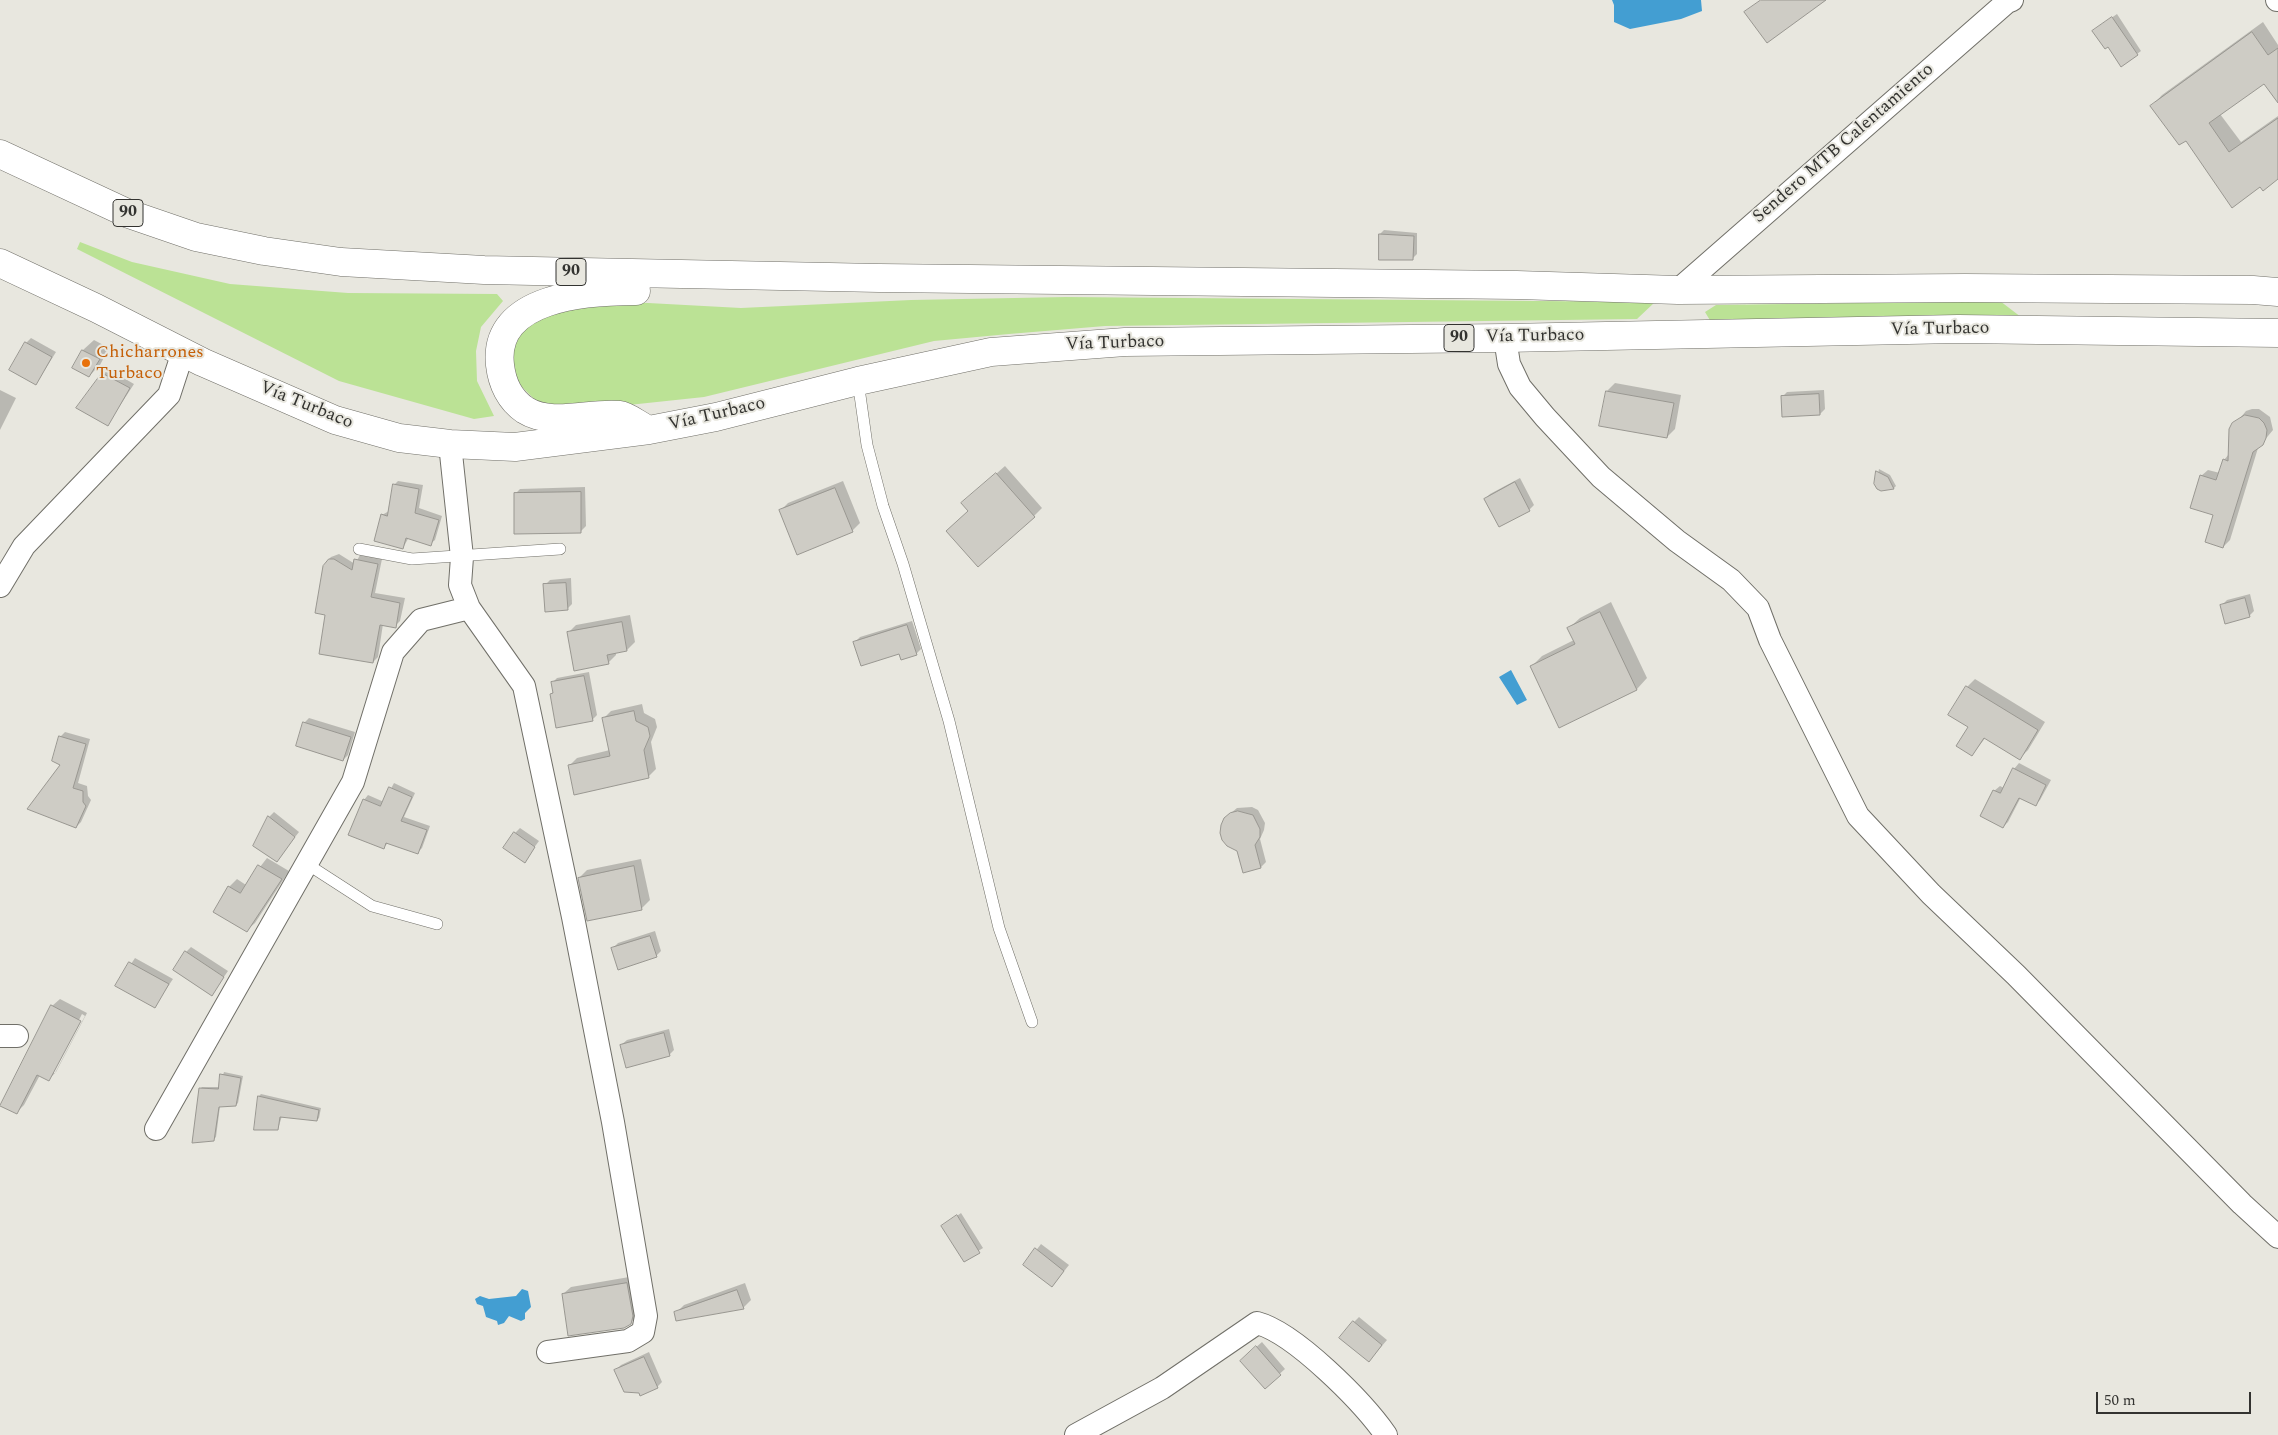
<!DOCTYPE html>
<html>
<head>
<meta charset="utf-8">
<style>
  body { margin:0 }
  #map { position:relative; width:2278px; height:1435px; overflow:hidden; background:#e8e7df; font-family:Spectral,serif }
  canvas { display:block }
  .scale { position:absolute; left:2096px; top:1392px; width:155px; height:22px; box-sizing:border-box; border:2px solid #333330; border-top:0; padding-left:6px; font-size:15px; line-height:18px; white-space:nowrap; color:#333330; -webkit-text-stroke:4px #e8e7df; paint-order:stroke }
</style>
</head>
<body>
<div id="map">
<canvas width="2278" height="1435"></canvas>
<div class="scale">50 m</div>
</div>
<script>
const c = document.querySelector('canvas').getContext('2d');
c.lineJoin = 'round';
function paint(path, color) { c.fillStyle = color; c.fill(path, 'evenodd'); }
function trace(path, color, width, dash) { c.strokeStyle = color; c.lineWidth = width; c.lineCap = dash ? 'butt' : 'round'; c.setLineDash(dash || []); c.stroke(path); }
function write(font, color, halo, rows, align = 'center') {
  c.font = font + ' Spectral,serif'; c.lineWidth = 4; c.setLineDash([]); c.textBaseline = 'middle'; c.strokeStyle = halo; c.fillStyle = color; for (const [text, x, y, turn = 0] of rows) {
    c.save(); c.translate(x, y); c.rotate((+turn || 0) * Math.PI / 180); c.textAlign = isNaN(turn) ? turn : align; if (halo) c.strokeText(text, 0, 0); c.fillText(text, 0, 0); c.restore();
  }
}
const green = new Path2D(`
  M80,242L132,262L230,284L348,293L497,294L503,301L481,327L476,351L477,381L494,416L474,419L339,381L77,249Z
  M1066,297L1655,302L1637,319L1105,326L1009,334L934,341L704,397L572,411L542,407L521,386L511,366L513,343L534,320L568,306L611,301L741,308L911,300Z
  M2000,301L2021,317L1711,322L1705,312L1716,305Z`);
const water = new Path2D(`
  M1612,0H1701L1702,11L1681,19L1630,29L1614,22V5Z
  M1511,670L1527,700L1517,705L1499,677Z
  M522,1289L528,1291L531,1307L525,1313V1319L521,1321L509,1316L504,1323L498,1325L497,1321L486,1317L483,1306L477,1304L475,1299L480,1296L489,1299L516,1296Z`);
const shadow = new Path2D(`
  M2117,14L2141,51L2137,54L2098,27Z
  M2263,22L2278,45V101L2265,82L2220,114L2241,142L2278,116V178L2260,185L2186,139L2152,106L2162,95Z
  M1384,230L1417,233V254L1413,258L1380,234Z
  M31,338L56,352L36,384L26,343Z
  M94,340L109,348L100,365L89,376L74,367L83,350Z
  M108,369L134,384L108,424L78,408Z
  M1615,383L1681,395L1675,429L1667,437L1607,391Z
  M0,390L16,398L0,430Z
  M1824,390L1825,409L1820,414L1782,397L1787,392Z
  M2252,409H2259L2270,417L2273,430L2258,448L2230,540L2223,547L2215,514L2201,476L2208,470L2220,473L2224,460L2229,454L2230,430L2246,411Z
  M1005,466L1042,508L1034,516L970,511L971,496Z
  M1879,469L1890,475L1896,486L1894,488L1882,490L1876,484Z
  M1520,478L1534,505L1529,510L1500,525L1485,499L1490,494Z
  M398,481L423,485L419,508L442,516L435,540L430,544L409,537L403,548L382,515L389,511L394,485Z
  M843,481L860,523L852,531L781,510L788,503Z
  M585,487L586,526L581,531L515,494L520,489Z
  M339,554L355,564L360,555L382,559L375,593L405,598L400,621L395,626L383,624L378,657L373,662L326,614L316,612L326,562L331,557Z
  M571,578L572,604L567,609L545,585L550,580Z
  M2250,594L2254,611L2249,616L2222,605L2227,600Z
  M1611,602L1647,678L1637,689L1560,726L1531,667L1542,656L1574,640L1569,628L1580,618Z
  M630,615L635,642L627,650L616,652V655L608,663L568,633L576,625Z
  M912,621L921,649L916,654L855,642L860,637Z
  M589,672L597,715L592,720L551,694L554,691L552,683L557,678Z
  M1975,679L2045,722L2028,750L2020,758L1986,737L1972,755L1967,687Z
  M642,704L644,713L655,719L657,727L651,742L656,769L648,777L569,766L577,758L610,750L603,719L611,711Z
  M309,718L355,732L348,755L343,760L304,723Z
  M65,732L90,739L78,783L87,786L88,796L91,800L81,822L76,827L62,764L60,737Z
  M2019,763L2051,780L2040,800L2035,805L2021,797L2008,822L2003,827L1994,791L2000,786L2004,788L2014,769Z
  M394,783L415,793L404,817L430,826L422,848L418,852L388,843L384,847L364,800L368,795L384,802Z
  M1252,807L1258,810L1265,823L1264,830L1260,839L1266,862L1261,867L1238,850L1231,813L1237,808Z
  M274,812L299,832L281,855L255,846L269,817Z
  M520,828L539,841L524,861L515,833Z
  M267,858L289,871L255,923L247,930L229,887L237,879L246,885Z
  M641,859L650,900L642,908L579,878L587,870Z
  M655,931L661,951L656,956L613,948L618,943Z
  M191,947L228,971L212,994L186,952Z
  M135,958L173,979L154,1007L117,985Z
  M60,999L87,1013L56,1072L49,1079L40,1075L24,1105L16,1113L52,1006ZM82,1014L85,1016L55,1073H52Z
  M669,1029L674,1050L669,1055L621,1045L627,1040Z
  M224,1072L243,1076L238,1103L236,1105L220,1106L216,1137L213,1140L200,1089L202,1087H219Z
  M261,1094L321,1108L319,1118L317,1120L282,1116L278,1129L259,1096Z
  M961,1213L983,1248L964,1260L943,1226Z
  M1041,1244L1069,1265L1057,1280L1025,1265Z
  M635,1276L639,1314L630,1323L563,1294L571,1287Z
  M745,1283L751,1300L743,1308L676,1313L684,1305Z
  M1359,1317L1387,1340L1374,1355L1354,1322Z
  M1262,1342L1285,1369L1265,1387L1246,1356Z
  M649,1352L662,1382L657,1387L640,1392L616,1370L621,1365Z`);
const building = new Path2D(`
  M1761,0H1826L1767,43L1744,12Z
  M2112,17L2138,55L2121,67L2108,47L2105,49L2092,31Z
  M2252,32L2268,55L2278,48V103L2264,84L2209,123L2229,152L2278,118V179L2263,191L2260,187L2232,208L2186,141L2179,145L2150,106Z
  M1379,234L1414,236L1413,260H1379Z
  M25,342L52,357L36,385L9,370Z
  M82,350L100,359L89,377L72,368Z
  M102,373L130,388L108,426L76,408Z
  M1606,391L1674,403L1667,438L1599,426Z
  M1819,394L1820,415L1782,417L1781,396Z
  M2245,415L2259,418L2264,423L2267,430L2266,438L2263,445L2253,452L2223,548L2205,542L2213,515L2190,508L2200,475L2216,480L2223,459L2228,461L2229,429L2232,423Z
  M1876,471L1888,477L1894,489L1881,491L1877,489L1874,484Z
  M996,473L1035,517L978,567L946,531L968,511L961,503Z
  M1515,482L1530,511L1499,527L1484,499Z
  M393,484L419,489L415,513L439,520L431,546L406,538L403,549L374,541L381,514L387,516Z
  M835,488L853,532L797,555L779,510Z
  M581,492V533L514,534V493Z
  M329,559H334L352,570L354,559L378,564L371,597L400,603L396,628L380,625L373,663L319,654L325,615L315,613L323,566Z
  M566,583L568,610L545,612L543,584Z
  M2245,598L2250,617L2225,624L2220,605Z
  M1600,612L1637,690L1559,728L1530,666L1575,644L1567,628Z
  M622,622L627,651L607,655L609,664L574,671L567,632Z
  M907,625L917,655L901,660L899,654L861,666L853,642Z
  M584,676L593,721L556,728L550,694L553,693L551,682Z
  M1966,686L2038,730L2020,760L1984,738L1972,756L1956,746L1968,727L1948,715Z
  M634,711L636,721L648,727L650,736L644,750L649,778L574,795L568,765L610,756L602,718Z
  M303,722L351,737L343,761L296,746Z
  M59,736L86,744L73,788L83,791V802L86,806L76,828L27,809L60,765L52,761Z
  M2013,768L2046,785L2036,806L2019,798L2003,828L1980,816L1993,790L2000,793Z
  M389,787L412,797L401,821L427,830L418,854L386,843L384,849L348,835L363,799L380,806Z
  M1238,811L1253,815L1260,829V837L1255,845L1261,868L1243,873L1237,851L1227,846L1222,840L1220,833L1221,825L1224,818L1230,813Z
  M268,816L295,837L277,862L253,846Z
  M514,832L535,847L525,863L503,848Z
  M258,865L282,879L247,932L213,912L228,886L240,893Z
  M634,866L642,910L587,921L578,878Z
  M650,936L657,957L618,970L611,948Z
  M185,951L224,977L212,996L173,970Z
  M129,962L169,984L155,1008L115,986Z
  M51,1005L81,1021L49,1081L37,1075L17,1114L0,1106Z
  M664,1033L670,1056L626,1068L620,1045Z
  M220,1074L241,1078L236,1106L219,1107L214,1141L192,1143L199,1088L218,1089Z
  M258,1096L319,1110L317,1121L280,1117L278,1130H254Z
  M957,1215L980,1253L964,1262L941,1226Z
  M1035,1248L1064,1271L1052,1287L1023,1265Z
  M627,1283L633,1316L631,1324L624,1328L568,1336L562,1294Z
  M737,1290L744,1309L676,1321L674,1312Z
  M1353,1321L1382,1345L1369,1362L1339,1338Z
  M1256,1346L1281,1375L1265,1389L1240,1361Z
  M644,1357L658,1388L640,1396L639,1393L624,1392L614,1370Z`);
const lane = new Path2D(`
  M858,381L867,445L883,506L903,564L949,721L999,928L1032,1022
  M359,549L412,559L560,549
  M307,864L372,906L437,924`);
const street = new Path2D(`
  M2277,0H2278
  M1678,290L2007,2L2012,0
  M1505,338L1509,364L1520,387L1545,417L1601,477L1677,541L1731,580L1758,608L1770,640L1858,816L1931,894L2016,975L2242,1204L2278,1237
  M450,444L462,557L460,585L469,608L524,686L573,917L613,1122L646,1316L643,1332L628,1341L548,1352
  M0,586L24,546L169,395L183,352
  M0,1036H17
  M156,1129L353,782L393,652L421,620L469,608
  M1076,1435L1162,1388L1257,1323C1295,1333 1363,1402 1386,1435`);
const highway = new Path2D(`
  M0,154L129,214L196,237L264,251L341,262L484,270L879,278L1517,285L1678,290L1965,288L2253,290L2278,292
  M0,263L96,308L202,362L335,420L399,438L450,444L515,447L649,430L716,417L858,381L991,352L1125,342L1505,338L1958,329L2278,333
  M636,291C589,291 492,296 500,365C502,383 510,400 525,410C552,427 589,412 619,415C627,416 636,423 643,427`);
const markers = [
  [86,363,5,"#e8710a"]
];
const shields = [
  [128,213,30],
  [571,272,30],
  [1459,338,30]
];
const shieldNames = [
  ["90",128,213],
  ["90",571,272],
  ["90",1459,338]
];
const streetNames = [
  ["Sendero MTB Calentamiento",1844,144,-41],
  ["Vía Turbaco",1940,330,-1],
  ["Vía Turbaco",1535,337,-1],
  ["Vía Turbaco",1115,344,-2],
  ["Vía Turbaco",306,406,22],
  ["Vía Turbaco",717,415,-13]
];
const foodNames = [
  ["Chicharrones",96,353],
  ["Turbaco",96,374]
];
paint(green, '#bbe295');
paint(water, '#439ed2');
paint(shadow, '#0003');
paint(building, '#ceccc5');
trace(building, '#999791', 1);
trace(lane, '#706f68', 12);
trace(street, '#706f68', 24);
trace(highway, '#706f68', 29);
trace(lane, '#fff', 11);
trace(street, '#fff', 22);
trace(highway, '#fff', 28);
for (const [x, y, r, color] of markers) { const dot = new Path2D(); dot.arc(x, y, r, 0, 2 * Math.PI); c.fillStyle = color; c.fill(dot); trace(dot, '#e8e7df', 2); }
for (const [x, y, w] of shields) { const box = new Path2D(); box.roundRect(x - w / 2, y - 13.5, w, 27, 4); c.fillStyle = '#e8e7df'; c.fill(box); trace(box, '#333330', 1); }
write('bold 16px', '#333330', null, shieldNames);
write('18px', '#333330', '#e8e7df', streetNames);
write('18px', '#c56008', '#e8e7df', foodNames, 'left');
</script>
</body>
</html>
